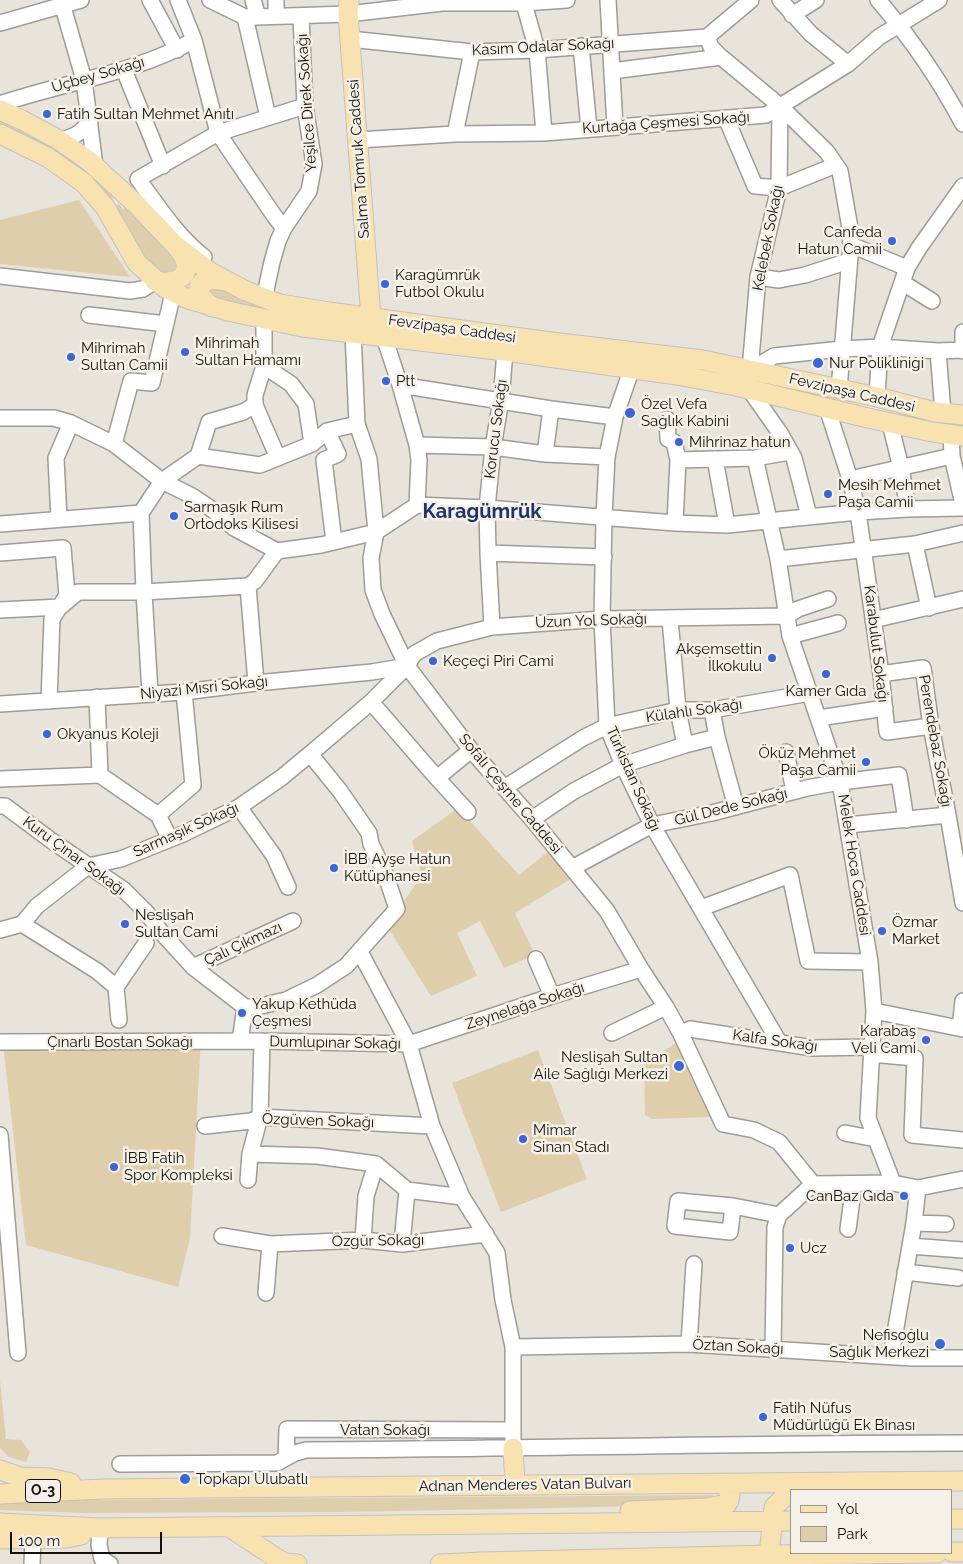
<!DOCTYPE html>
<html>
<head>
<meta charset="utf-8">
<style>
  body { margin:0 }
  #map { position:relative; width:963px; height:1564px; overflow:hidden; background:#e8e4db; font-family:Raleway,sans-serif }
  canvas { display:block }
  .legend { position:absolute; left:790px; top:1489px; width:162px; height:65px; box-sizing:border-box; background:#f6f1e8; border:1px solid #9c9891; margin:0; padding:6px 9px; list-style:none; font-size:15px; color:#14120f }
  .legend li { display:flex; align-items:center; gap:10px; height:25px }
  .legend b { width:25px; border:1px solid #9c9891 }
  .scale { position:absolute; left:10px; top:1532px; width:152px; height:22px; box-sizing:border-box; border:2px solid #14120f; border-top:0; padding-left:6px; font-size:15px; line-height:18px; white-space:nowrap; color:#14120f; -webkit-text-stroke:4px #f6f1e8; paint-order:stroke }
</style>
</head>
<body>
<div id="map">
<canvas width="963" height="1564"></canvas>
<ul class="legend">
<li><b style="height:6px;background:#f8e2af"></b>Yol</li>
<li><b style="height:14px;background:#deceab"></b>Park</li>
</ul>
<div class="scale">100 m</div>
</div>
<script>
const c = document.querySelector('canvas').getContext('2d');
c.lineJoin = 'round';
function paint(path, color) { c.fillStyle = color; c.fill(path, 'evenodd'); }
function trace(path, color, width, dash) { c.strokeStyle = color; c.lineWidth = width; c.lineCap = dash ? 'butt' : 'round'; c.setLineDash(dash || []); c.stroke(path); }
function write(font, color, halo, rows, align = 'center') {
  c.font = font + ' Raleway,sans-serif'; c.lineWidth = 5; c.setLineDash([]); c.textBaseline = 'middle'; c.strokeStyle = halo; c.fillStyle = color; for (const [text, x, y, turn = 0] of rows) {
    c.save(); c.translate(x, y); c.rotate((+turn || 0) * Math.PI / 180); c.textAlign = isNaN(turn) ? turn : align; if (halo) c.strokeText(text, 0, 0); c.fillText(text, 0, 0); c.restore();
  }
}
const green = new Path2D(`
  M0,119L76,160L117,194L108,201L0,128Z
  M79,200L130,277L0,264V220Z
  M119,204L123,209L127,206L173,256L177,266L170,274L157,272L149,266L114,208Z
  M215,286C249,305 287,310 324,317L323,324L279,315L209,297L206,287Z
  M458,808L519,875L550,850L574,877L515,913L535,955L504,968L480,921L457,933L477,976L431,996L387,926L422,875L412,841Z
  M2,1035L201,1038L190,1238L178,1287L26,1245Z
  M679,1041L713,1117L652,1119L645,1115L644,1063Z
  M538,1050L587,1179L501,1212L452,1083Z
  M0,1380L6,1439L21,1440L30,1452L26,1462L9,1457L0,1448Z
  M713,1495L712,1504L557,1508L341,1512L84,1513L0,1510V1503L83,1500Z`);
const minor = new Path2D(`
  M61,0L84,80L95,166
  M150,0L177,50
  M178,0L194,40L218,133L275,217L284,228
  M210,0L245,17H258L348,14L442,3H523L567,0
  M253,0L258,17
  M523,0L537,50L544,133
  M608,0L615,127
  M780,0L811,34L848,64
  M878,0C911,38 939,79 963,124
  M792,15L816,0
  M276,16V0
  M245,17L268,117
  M0,23L81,0
  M707,37L711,47L721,57L780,106L827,152L836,165L840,171L850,228L851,245L839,389
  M707,37L751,0
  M350,39L472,52L537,50L707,37
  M581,46L589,129
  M124,70L163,166
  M612,71L721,57
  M0,104C64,82 134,74 194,40
  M726,118L755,186L779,188L836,165
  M455,134L472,52
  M59,140C75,137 79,134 90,122
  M358,140L455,134L544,133L766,115L848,64L879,37L939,0
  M851,245L907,268
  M204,257C177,236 158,206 138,179L218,133L305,106
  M0,276L130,291L143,289L155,281
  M758,277L779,280L805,275L849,261
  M903,283L932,301
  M264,299L272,262L278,241L284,228L309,191L314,164L305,106L301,16
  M89,315L166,324
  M353,332L357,424L369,459L376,532L371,558L373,590L382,614L407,666L471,750L532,819L607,911L641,969L666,1007L681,1034L723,1124L754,1130L779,1142L813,1184
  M384,337L400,385L417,445L419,460L417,505
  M938,351L943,413
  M963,351V332
  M264,366L291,384L306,404L312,444
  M632,368L615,417L607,457L604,517L602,619L607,726L623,765L652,825L779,1042
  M750,370L758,277L779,188L780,106
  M750,370L774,356L842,349L880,347L938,351L963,350
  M400,385L551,409L615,417
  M749,389L780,433L794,458L809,516
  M877,397L880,347L907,268L919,248L963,186
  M255,405L278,458
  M827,408L850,479L858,512L881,674L887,732L931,726
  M0,418H54L71,423L114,444L162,481L192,496L213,510L234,528L277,551L321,545L376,532L417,505L487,508L675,523L727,525L858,512L908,509L963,508
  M667,419L668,439L674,442L678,460L675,523
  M890,423L901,468L908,509
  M327,431L338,454L324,460L334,542
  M951,435L952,456L963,504
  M114,444L131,381L152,383L173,293
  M417,445L493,447L545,454L607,457
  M545,454L551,409
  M198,456L260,465L312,444L327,431L357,424
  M755,458L778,559L790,636L840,782L870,962L874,1011L868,1118L893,1183
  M715,459L727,525
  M678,460L755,458L790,452
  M850,479L952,456
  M141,513L144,592L150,693
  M59,519L56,458L71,423
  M0,524L141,513L162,481L198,456L209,422L243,412L255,405V395L264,366V319
  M915,544L929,608
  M0,553L63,548L67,595L52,619L49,701
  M488,553L604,557
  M778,559L915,544L963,533
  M248,586L256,683
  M0,610L60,607L78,592H144L248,586L255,581L277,551
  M670,619L678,710L685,745
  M873,620L963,599
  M492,627L488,553L487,508L493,447L501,400L505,351
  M790,636L838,623
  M97,697L100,775
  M371,702L437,778L471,750
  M0,704L184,692L256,683L372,672L407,666
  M712,710L717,737L736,807
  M819,718L885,708
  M786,752L794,791
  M100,775L158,815L170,839
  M437,778L468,812
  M0,779L100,775
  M504,788L583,738L607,726L678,710H712L810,693
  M0,806H5L52,841L124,890L146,912L161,932L193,967L245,1007H257L286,1000L317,985L346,966L397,909L385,873L371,844L369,833L340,791L310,754
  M239,807L274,856L288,887
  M158,815L193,785L184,692
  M948,815L963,903
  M532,819L574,791L623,765L685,745L717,737
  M848,825L948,815L931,726L923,668L881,674
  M572,868L652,825L712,813L807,788L840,782L899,775L906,820
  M701,908L790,875L808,961L870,962
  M22,924L97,971L116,987
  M0,930L22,924L37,906L88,866L121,859L183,834L239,807L281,778L310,754L371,702L407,666L414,654L437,641L492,627L602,619L787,616L798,609L828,599
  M360,952L409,1044L432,1126L462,1197L497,1253L503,1300L513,1347V1448
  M536,959L552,996
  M193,967L293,921
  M874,1011L963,1029
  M119,1020L116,987L146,943
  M960,1028L963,1001
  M612,1033L666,1007
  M681,1034L690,1029L813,1048L871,1047
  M240,1041L245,1007
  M0,1042L262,1041L409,1044L552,996L641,969
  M871,1054L915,1058L912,1135L963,1140
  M205,1126L251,1121L260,1117L432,1126
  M845,1133L876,1139
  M0,1135L18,1353
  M250,1154L317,1156L376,1164L407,1190L462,1197
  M248,1180L250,1154L260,1117L262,1041
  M813,1184L893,1183L918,1188L963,1179
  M733,1206L730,1232L675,1226L678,1201L733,1206L779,1215
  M914,1223L946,1224
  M848,1229L854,1184
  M222,1236L270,1244L266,1293
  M363,1240L366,1196L376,1164
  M270,1244L363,1240L402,1244L486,1234
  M402,1244L407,1190
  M910,1246L963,1250
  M905,1272L958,1278
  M689,1344L694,1264
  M513,1347L689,1344L912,1358H963
  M773,1349L775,1227L779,1215L813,1184
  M891,1356L914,1223L918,1188
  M286,1458L287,1429L512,1430
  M120,1464L277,1463L295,1453L306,1450C525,1449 744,1443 963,1443
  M100,1528L99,1545L102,1559L110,1564
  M32,1564L33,1539`);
const major = new Path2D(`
  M349,0L348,14L371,318L370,322L364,326
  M0,110L22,120L59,140L89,161L137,205L174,244L210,272L246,291L280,304L329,312L551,342L703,360L877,397L935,412L963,415
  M0,134L47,157L84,183L105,207L137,263L165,288L188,299L228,311L302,327L505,351L677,375L736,386L868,418L932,432L963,436
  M155,281C167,284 189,282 186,263C185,257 180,251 176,246
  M212,307C188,288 199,276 226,281
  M513,1448L515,1484
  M0,1470L20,1477L49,1478L71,1483
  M0,1494L103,1489L963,1481
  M630,1511L707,1508L727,1504C732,1496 730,1491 723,1484
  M952,1519H963
  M0,1523L100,1528L792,1521
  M229,1527L284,1563L297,1564
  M0,1539L67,1538L81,1535
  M952,1552H963
  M769,1555L774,1507L799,1483
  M440,1564L482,1562L769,1555L937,1553`);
const markers = [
  [47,114,5,"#3c65d6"],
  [892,241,5,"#3c65d6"],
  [385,284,5,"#3c65d6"],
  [185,352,5,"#3c65d6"],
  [71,357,5,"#3c65d6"],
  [818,363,6,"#3c65d6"],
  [386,381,5,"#3c65d6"],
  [630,413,6,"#3c65d6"],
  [679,442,5,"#3c65d6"],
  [828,494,5,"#3c65d6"],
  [174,516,5,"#3c65d6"],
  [772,658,5,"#3c65d6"],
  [433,661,5,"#3c65d6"],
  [826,674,5,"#3c65d6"],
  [47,734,5,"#3c65d6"],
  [866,762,5,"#3c65d6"],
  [334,868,5,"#3c65d6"],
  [125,924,5,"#3c65d6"],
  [882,931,5,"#3c65d6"],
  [242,1013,5,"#3c65d6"],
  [926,1040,5,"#3c65d6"],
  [679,1066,6,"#3c65d6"],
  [523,1139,5,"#3c65d6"],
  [114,1167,5,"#3c65d6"],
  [904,1196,5,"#3c65d6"],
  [790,1248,5,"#3c65d6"],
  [940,1344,6,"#3c65d6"],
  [763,1417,5,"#3c65d6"],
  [185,1479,6,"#3c65d6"]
];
const shields = [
  [43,1491,35]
];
const shieldNames = [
  ["O-3",43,1491]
];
const streetNames = [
  ["Kasım Odalar Sokağı",543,47,-3],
  ["Uçbey Sokağı",98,75,-16],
  ["Yeşilce Direk Sokağı",307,103,-94],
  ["Kurtağa Çeşmesi Sokağı",666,123,-4],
  ["Salma Tomruk Caddesi",359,159,-94],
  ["Kelebek Sokağı",768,238,-79],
  ["Fevzipaşa Caddesi",452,329,8],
  ["Fevzipaşa Caddesi",852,393,13],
  ["Korucu Sokağı",496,429,-83],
  ["Uzun Yol Sokağı",591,621,-2],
  ["Karabulut Sokağı",876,644,83],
  ["Niyazi Mısri Sokağı",204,688,-6],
  ["Külahlı Sokağı",694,711,-8],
  ["Perendebaz Sokağı",935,741,80],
  ["Türkistan Sokağı",633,779,66],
  ["Sofalı Çeşme Caddesi",510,794,50],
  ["Gül Dede Sokağı",731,807,-14],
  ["Sarmaşık Sokağı",186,830,-24],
  ["Kuru Çınar Sokağı",74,856,36],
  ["Melek Hoca Caddesi",854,865,81],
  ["Çalı Çıkmazı",243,944,-25],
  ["Zeynelağa Sokağı",525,1006,-18],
  ["Kalfa Sokağı",775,1041,8],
  ["Çınarlı Bostan Sokağı",120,1042],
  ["Dumlupınar Sokağı",335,1043,1],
  ["Özgüven Sokağı",318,1121,2],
  ["Özgür Sokağı",378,1241,-1],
  ["Öztan Sokağı",738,1347,3],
  ["Vatan Sokağı",385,1430],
  ["Adnan Menderes Vatan Bulvarı",525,1485,-1]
];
const poiNames = [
  ["Fatih Sultan Mehmet Anıtı",57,114],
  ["Canfeda",882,232,"right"],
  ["Hatun Camii",882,249,"right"],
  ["Karagümrük",395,275],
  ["Futbol Okulu",395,292],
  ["Mihrimah",195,343],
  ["Sultan Hamamı",195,360],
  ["Mihrimah",81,348],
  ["Sultan Camii",81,365],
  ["Nur Polikliniği",829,363],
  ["Ptt",396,381],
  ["Özel Vefa",641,404],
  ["Sağlık Kabini",641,421],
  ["Mihrinaz hatun",689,442],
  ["Mesih Mehmet",838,485],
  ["Paşa Camii",838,502],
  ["Sarmaşık Rum",184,507],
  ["Ortodoks Kilisesi",184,524],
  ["Akşemsettin",762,649,"right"],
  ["İlkokulu",762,666,"right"],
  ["Keçeçi Piri Cami",443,661],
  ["Kamer Gıda",826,691,"center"],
  ["Okyanus Koleji",57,734],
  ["Öküz Mehmet",856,753,"right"],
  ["Paşa Camii",856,770,"right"],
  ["İBB Ayşe Hatun",344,859],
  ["Kütüphanesi",344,876],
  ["Neslişah",135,915],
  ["Sultan Cami",135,932],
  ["Özmar",892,922],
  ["Market",892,939],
  ["Yakup Kethüda",252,1004],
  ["Çeşmesi",252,1021],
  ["Karabaş",916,1031,"right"],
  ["Veli Cami",916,1048,"right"],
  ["Neslişah Sultan",668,1057,"right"],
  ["Aile Sağlığı Merkezi",668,1074,"right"],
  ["Mimar",533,1130],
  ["Sinan Stadı",533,1147],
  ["İBB Fatih",124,1158],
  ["Spor Kompleksi",124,1175],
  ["CanBaz Gıda",894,1196,"right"],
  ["Ucz",800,1248],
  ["Nefisoğlu",929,1335,"right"],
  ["Sağlık Merkezi",929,1352,"right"],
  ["Fatih Nüfus",773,1408],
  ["Müdürlüğü Ek Binası",773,1425],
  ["Topkapı Ulubatlı",196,1479]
];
const districtNames = [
  ["Karagümrük",482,512]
];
paint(green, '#deceab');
trace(minor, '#a09b93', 18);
trace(major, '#c2c1c1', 21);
trace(minor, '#fff', 15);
trace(major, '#f8e2af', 19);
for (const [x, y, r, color] of markers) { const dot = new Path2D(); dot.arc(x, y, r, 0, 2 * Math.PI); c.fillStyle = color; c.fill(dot); trace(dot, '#f6f1e8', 2); }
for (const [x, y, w] of shields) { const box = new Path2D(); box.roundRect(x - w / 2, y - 11.5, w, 23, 4); c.fillStyle = '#f6f1e8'; c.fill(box); trace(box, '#14120f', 1); }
write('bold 14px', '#14120f', null, shieldNames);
write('15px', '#14120f', '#f6f1e8', streetNames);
write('15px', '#14120f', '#f6f1e8', poiNames, 'left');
write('bold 20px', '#1f346b', '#f6f1e8', districtNames);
</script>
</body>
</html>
